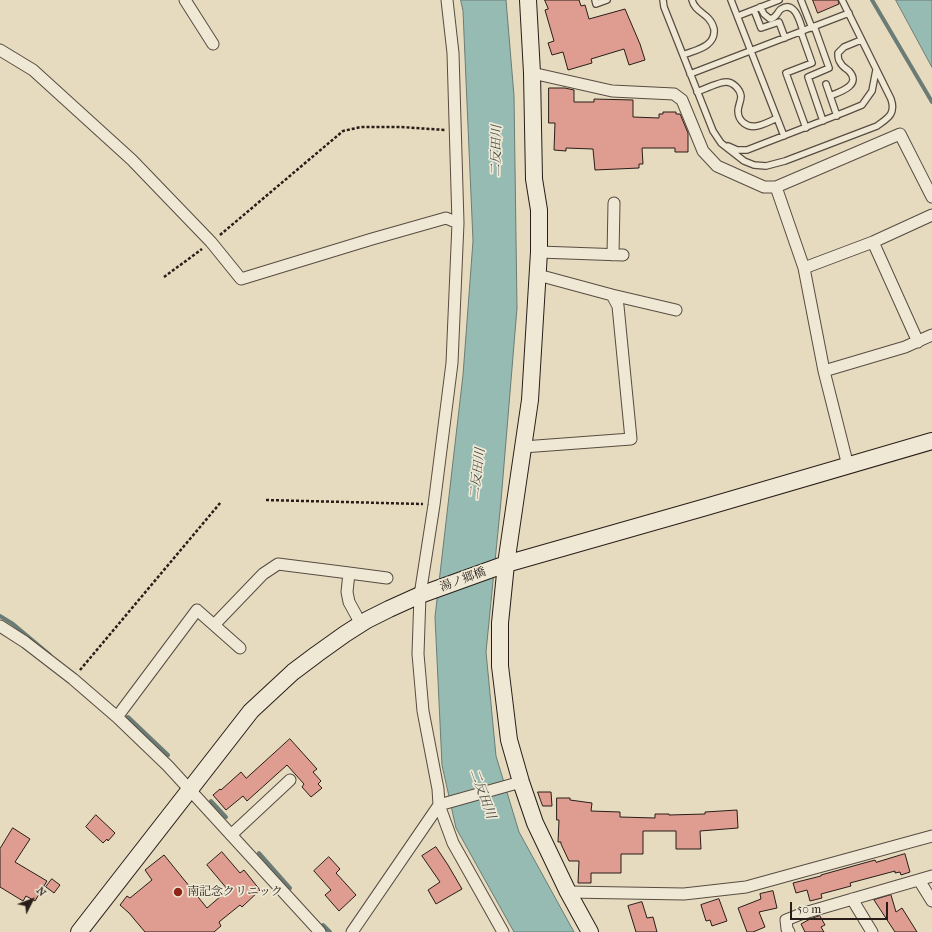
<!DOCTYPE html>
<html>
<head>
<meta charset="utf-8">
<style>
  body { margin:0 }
  #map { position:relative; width:932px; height:932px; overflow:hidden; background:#e6dbbe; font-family:"IM FELL French Canon",serif }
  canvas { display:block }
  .north { position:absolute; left:12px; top:880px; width:40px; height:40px; -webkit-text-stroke:3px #efe8d5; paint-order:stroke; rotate:48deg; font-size:11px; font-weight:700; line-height:16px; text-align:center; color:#281d18 }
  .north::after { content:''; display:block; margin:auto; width:14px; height:18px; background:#281d18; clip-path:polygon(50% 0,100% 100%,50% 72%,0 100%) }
  .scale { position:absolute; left:790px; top:902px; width:98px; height:18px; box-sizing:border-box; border:2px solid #281d18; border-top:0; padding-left:5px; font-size:12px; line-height:14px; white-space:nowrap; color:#281d18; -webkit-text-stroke:3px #efe8d5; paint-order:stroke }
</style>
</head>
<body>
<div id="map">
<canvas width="932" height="932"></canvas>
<div class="north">N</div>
<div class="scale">50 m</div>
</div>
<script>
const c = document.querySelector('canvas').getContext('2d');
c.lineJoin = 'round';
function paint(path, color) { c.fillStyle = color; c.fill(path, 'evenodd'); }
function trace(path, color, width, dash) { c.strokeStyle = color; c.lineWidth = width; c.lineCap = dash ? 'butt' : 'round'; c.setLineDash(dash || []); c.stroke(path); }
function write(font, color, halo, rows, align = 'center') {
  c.font = font + ' "IM FELL French Canon","Noto Serif JP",serif'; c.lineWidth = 3.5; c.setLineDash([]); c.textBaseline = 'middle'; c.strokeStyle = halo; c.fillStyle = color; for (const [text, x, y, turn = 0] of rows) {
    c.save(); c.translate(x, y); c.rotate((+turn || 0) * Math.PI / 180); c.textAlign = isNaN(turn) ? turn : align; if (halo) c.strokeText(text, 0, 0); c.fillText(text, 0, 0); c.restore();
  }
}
const water = new Path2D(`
  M461,0H506L514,96L517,308L501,501L486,652L496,756L519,832L574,932H514L456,828L442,765L435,617L463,375L473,241L463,11Z
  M896,0H932V67Z`);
const stream = new Path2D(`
  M872,0L932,102
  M0,616L13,624L50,655
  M128,717L168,755
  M211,801L226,817
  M259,853L290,888
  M323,925L330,932`);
const building = new Path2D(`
  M545,0H579L581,6L585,5L589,19L625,9L640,44L645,60L629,65L624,49L591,59L592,63L568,70L563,52L552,55L548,43L554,41L545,10L548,9Z
  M813,0H838L839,4L818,13Z
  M549,88H565L574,90V102H594V99L633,100V117L659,118V114H663V112H676V114H680L688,133V152H675V148H642L643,164H639V168L595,170L593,149L566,148V151L554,150L555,123H549Z
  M290,739L317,769L313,772L321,781L318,784L322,788L311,797L302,787L304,784L287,765L247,801L243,796L226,810L213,795L220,789L221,790L241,772L246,778Z
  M538,792H551L552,806H543Z
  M557,798H570V800L592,803L591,811L620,812V817L655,818V814H669V815L705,814V812L737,810L738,828L700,831L701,849H676V831H643V854H621V873H591V883H578L579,861H569L561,844V842H558L559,820H557Z
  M96,815L115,833L108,841L107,839L103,843L86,827Z
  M13,828L30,839L15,862L47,881L35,901L26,896L23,901L0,887V849Z
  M436,847L448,865L462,889L436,904L428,890L440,882L422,856Z
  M222,852L240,873L244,870L260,890L242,907L240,905L219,922L221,926L214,932H145L129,913L120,905L127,896L130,898L152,880L145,870L164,855L207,908L228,890L207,865Z
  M905,854L910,872L901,875L900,872L895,873V871L850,883L851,886L821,894L822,898L810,901L807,890L796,893L793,883L821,876V875L846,868L875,860L876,862Z
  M329,857L340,869L336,873L356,895L339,911L325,895L331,890L314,871Z
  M52,879L60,885L54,893L46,887Z
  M773,891L777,908L759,912L765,927L753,932H747L738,908L761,899L760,894Z
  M891,895L896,912L902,908L917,932H895L874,900Z
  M719,899L727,921L712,926L710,920L706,921L701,905Z
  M642,902L647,918L653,917L657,932H636L628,906Z
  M820,916L825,925L821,927L824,932H805L801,924L810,919Z`);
const path = new Path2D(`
  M220,235L343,131L361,127H401L445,130
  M164,277L202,249
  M266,500L423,504
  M80,670L221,502`);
const lane = new Path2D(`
  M595,0L596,4L607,0
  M663,0L664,7L713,131L721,143L744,161L754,165L766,166L785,161L877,126C888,118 896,114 891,99L842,0
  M731,0L784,136
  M801,0L812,28
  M760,7L764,14L770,19C778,17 776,13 781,9C795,0 800,22 803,31
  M754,10L761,28L779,22L785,38
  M738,16L779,0
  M814,26L829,68L808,77L823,121
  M801,32L812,63L786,73L806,128
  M683,55C695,50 716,47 714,29C713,25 711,21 708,18C702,12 694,9 692,0
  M690,74L849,13
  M826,84L837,116
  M697,92C704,89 720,82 726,82C733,82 740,89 741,96C741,101 738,106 738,111C738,121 747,128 757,126C763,125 771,121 777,118
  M830,96C840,92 862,85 849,71C846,68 842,67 840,62C838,60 838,56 838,53L844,47L861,40
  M728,146L737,150H747L845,112L862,105L872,91L876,70`);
const street = new Path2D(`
  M185,0L213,44
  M447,0L453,53L458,223L452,363L434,505L420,595L418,654L423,711L438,789L439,805L453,843L503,932
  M0,50L33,70L132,160L211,242L241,279L372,239L446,218L458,223
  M532,73L612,91L674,94L682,100L703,151L717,166L764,187H776L900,134L932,197
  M776,187L804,268L824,371L848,466
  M873,242L918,342
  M539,252L623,255
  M613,255L614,203
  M804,268L873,242L932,215
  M612,295L676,310
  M824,371L905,347L932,335
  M523,447L631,439L618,306L612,295L538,275
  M361,624L349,602L347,592L349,573L387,578
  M0,626L25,642L73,679L117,717L168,766L320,932
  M240,648L214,625L263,574L278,564L349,573
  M117,717L197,610L214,625
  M439,805L521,782
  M231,835L290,780
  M919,880L932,901
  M568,892L684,894L746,887L804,871L932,836
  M852,899L872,932
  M352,932L439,805
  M789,932L787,929L786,920L801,914L932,876`);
const secondary = new Path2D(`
  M528,0L532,73L534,179L539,210V252L530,400L506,564L500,623V666L509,740L521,782L535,823L568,892L590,932
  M79,932L251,711L293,672L317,654L345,634L367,620L389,609L420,595L506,564L706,507L932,441`);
const markers = [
  [178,892,5,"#8f2418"]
];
const streetNames = [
  ["湯ノ郷橋",463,580,-20]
];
const poiNames = [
  ["南記念クリニック",187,892]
];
const waterNames = [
  ["二反田川",497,151,-89],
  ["二反田川",478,474,-83],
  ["二反田川",482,794,70]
];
paint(water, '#96bbb3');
trace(water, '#6a7c75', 1);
trace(stream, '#6a7c75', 4);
paint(building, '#de9d90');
trace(building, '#281d18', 1);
trace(lane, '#584c42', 8);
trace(street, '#584c42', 13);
trace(secondary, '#281d18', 18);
trace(path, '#281d18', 2.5, [3, 2]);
trace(lane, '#efe8d5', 5.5);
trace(street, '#efe8d5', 11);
trace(secondary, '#efe8d5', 16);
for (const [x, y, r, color] of markers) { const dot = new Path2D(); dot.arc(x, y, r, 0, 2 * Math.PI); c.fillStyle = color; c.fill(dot); trace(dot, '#efe8d5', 1.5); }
write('12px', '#281d18', '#efe8d5', streetNames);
write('12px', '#281d18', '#efe8d5', poiNames, 'left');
write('italic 13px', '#494c46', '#efe8d5', waterNames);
</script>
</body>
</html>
